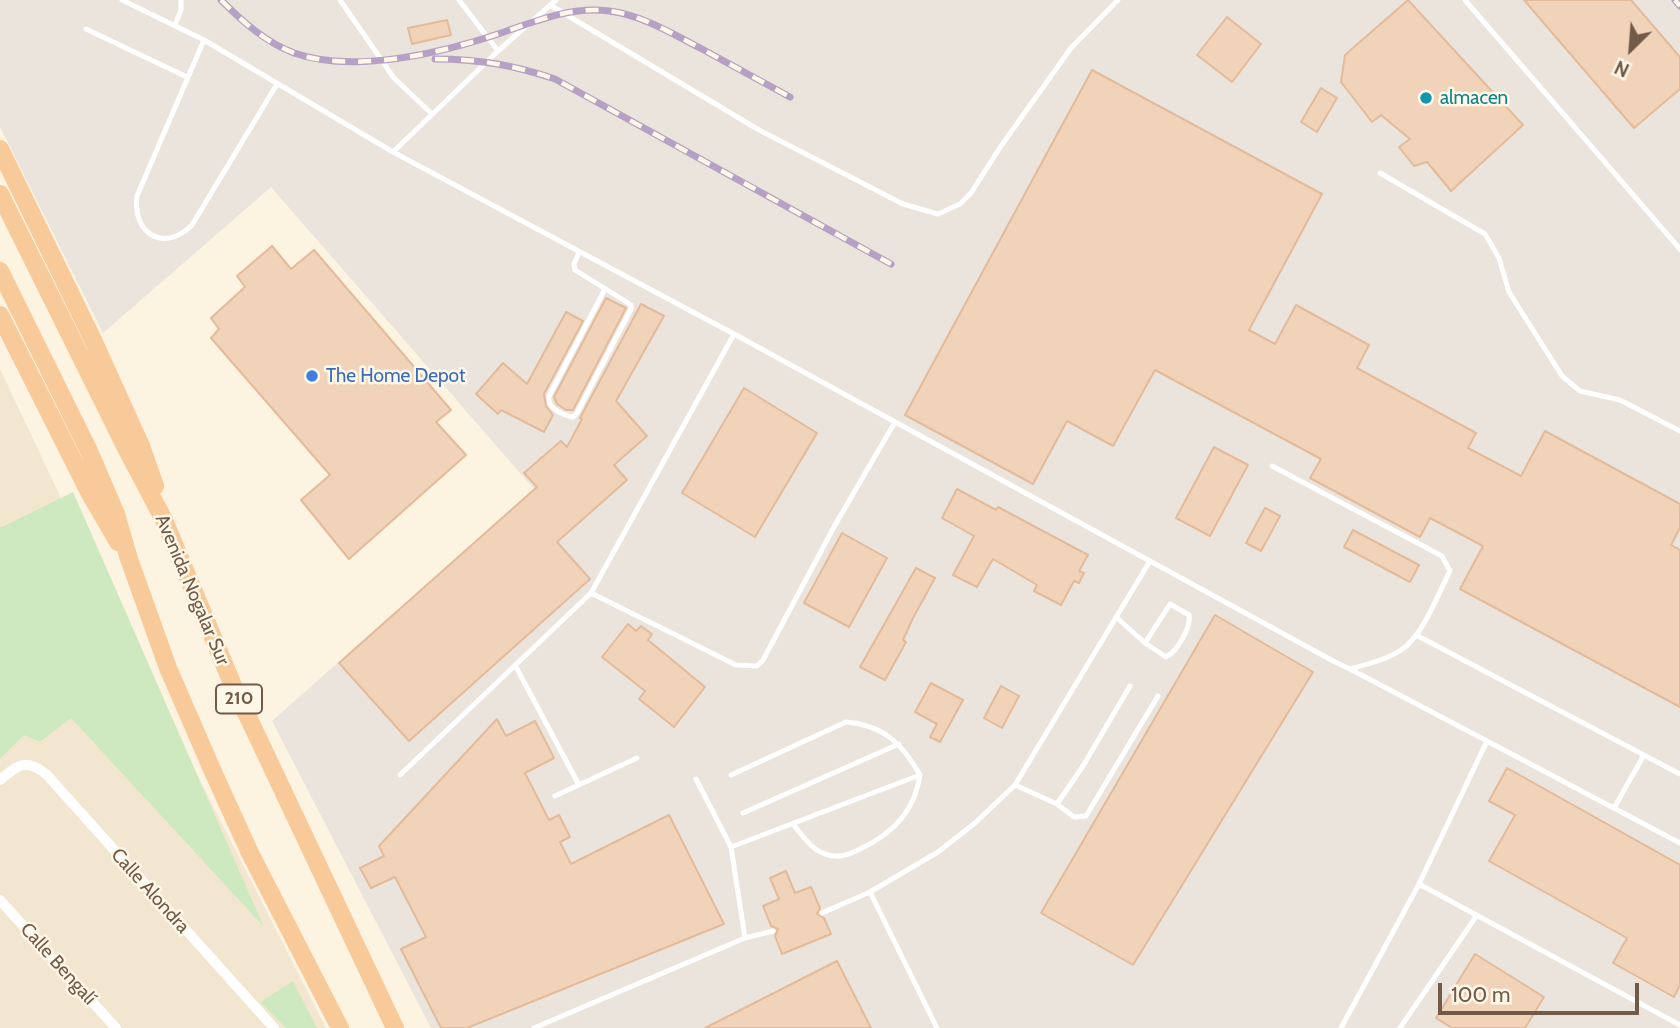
<!DOCTYPE html>
<html>
<head>
<meta charset="utf-8">
<style>
  body { margin:0 }
  #map { position:relative; width:1680px; height:1028px; overflow:hidden; background:#fcf3e1; font-family:Cabin,sans-serif }
  canvas { display:block }
  .north { position:absolute; left:1596px; top:14px; width:70px; height:70px; -webkit-text-stroke:5px #fff7e7; paint-order:stroke; rotate:205deg; font-size:19px; font-weight:700; line-height:28px; text-align:center; color:#725a48 }
  .north::after { content:''; display:block; margin:auto; width:24px; height:32px; background:#725a48; clip-path:polygon(50% 0,100% 100%,50% 72%,0 100%) }
  .scale { position:absolute; left:1438px; top:983px; width:201px; height:32px; box-sizing:border-box; border:4px solid #725a48; border-top:0; padding-left:9px; font-size:21px; line-height:24px; white-space:nowrap; color:#725a48; -webkit-text-stroke:5px #fff7e7; paint-order:stroke }
</style>
</head>
<body>
<div id="map">
<canvas width="1680" height="1028"></canvas>
<div class="north">N</div>
<div class="scale">100 m</div>
</div>
<script>
const c = document.querySelector('canvas').getContext('2d');
c.lineJoin = 'round';
function paint(path, color) { c.fillStyle = color; c.fill(path, 'evenodd'); }
function trace(path, color, width, dash) { c.strokeStyle = color; c.lineWidth = width; c.lineCap = dash ? 'butt' : 'round'; c.setLineDash(dash || []); c.stroke(path); }
function write(font, color, halo, rows, align = 'center') {
  c.font = font + ' Cabin,sans-serif'; c.lineWidth = 5; c.setLineDash([]); c.textBaseline = 'middle'; c.strokeStyle = halo; c.fillStyle = color; for (const [text, x, y, turn = 0] of rows) {
    c.save(); c.translate(x, y); c.rotate((+turn || 0) * Math.PI / 180); c.textAlign = isNaN(turn) ? turn : align; if (halo) c.strokeText(text, 0, 0); c.fillText(text, 0, 0); c.restore();
  }
}
const residential = new Path2D(`
  M0,369L122,627L326,1028H0Z`);
const industrial = new Path2D(`
  M0,0H1680V1028H431L272,721L534,489L271,187L103,333L0,127Z`);
const green = new Path2D(`
  M73,492L264,927L71,718L40,742L24,735L0,759V528Z
  M293,981L317,1028H286L260,1002Z`);
const building = new Path2D(`
  M1408,0L1523,125L1451,191L1427,162L1414,166L1399,147L1410,139L1381,115L1372,122L1341,82L1345,55Z
  M1524,0H1631L1680,57V89L1634,128Z
  M1227,17L1261,44L1232,82L1197,55Z
  M447,20L451,35L412,44L408,28Z
  M1092,70L1322,194L1249,330L1275,344L1296,305L1369,345L1357,368L1476,433L1468,448L1521,476L1545,431L1680,504V528L1671,545L1680,550V707L1460,589L1483,546L1430,518L1420,537L1310,478L1321,459L1155,370L1113,446L1067,421L1033,484L905,415Z
  M1321,88L1337,98L1317,132L1301,122Z
  M272,246L291,269L314,250L451,410L436,422L466,455L349,559L301,500L330,475L211,338L219,329L211,318L245,287L237,276Z
  M606,298L626,308L573,410H566L557,404L554,397Z
  M641,304L664,316L616,401L647,436L614,465L627,480L557,542L590,579L409,741L339,663L537,487L524,473L561,441L567,447L582,419L580,418Z
  M566,312L583,321L544,394L546,406L553,415L544,432L501,410L498,414L476,394L503,363L527,384Z
  M744,388L817,433L755,537L682,493Z
  M1214,447L1248,465L1210,536L1176,518Z
  M957,489L996,510L998,507L1088,555L1079,571L1084,573L1079,583L1074,581L1061,605L1034,591L1037,585L993,559L977,587L953,575L974,536L942,518Z
  M1265,508L1280,516L1261,551L1246,543Z
  M1353,530L1419,565L1410,582L1344,547Z
  M842,533L887,558L849,627L804,603Z
  M916,568L935,578L913,618L903,640L906,642L885,680L860,667Z
  M1215,615L1313,672L1133,965L1041,913Z
  M628,624L636,631L641,626L652,634L648,640L705,687L674,727L639,699L645,691L602,657Z
  M931,683L963,700L940,742L930,737L937,724L915,712Z
  M1001,686L1019,696L1002,728L984,718Z
  M497,719L506,736L535,721L554,758L525,773L549,820L559,815L570,837L560,842L571,864L669,815L724,924L467,1028H441L401,949L426,937L395,877L371,888L360,868L384,856L379,846Z
  M1507,768L1680,865V985L1674,997L1613,963L1627,938L1489,861L1515,815L1489,801Z
  M786,871L795,893L811,887L820,908L817,914L824,918L831,934L782,954L775,936L778,929L771,926L763,906L779,899L770,878Z
  M1475,954L1544,997L1525,1028H1452L1436,1018Z
  M837,961L871,1028H705Z`);
const service = new Path2D(`
  M122,0L204,40L393,152L734,334L1335,662L1350,669C1367,664 1386,660 1401,650C1423,636 1438,594 1450,571L1442,556L1272,466
  M340,0L394,78L432,114
  M459,0L498,51
  M1465,0L1680,249
  M550,5L759,130L903,204L938,214L960,204L971,193L1001,146L1071,48L1118,0
  M175,25L181,10V0
  M86,29L187,77
  M204,40L137,196C132,234 164,253 192,225L277,84
  M393,152L498,51L556,0
  M1380,173L1485,234L1499,258L1509,292L1562,376L1580,391L1620,400L1680,431
  M579,252L574,264L575,270L625,301L631,305V309L577,413L573,417C562,415 547,408 549,396L605,289
  M734,334L591,593L736,665L757,666L763,660L835,525L895,422
  M1116,617L1145,643L1166,657C1178,651 1191,627 1189,615L1170,604L1145,643
  M1416,635L1680,774
  M515,665L579,785
  M1350,669L1487,741
  M400,775L591,593
  M731,775L846,722C883,725 902,743 920,775C915,810 894,833 862,848C854,852 845,857 836,856C816,856 804,838 793,824
  M696,779L731,847L745,938
  M1015,785L1057,804L1083,766L1130,686
  M555,796L637,758
  M1057,804L1074,817L1086,816L1158,696
  M1614,808L1644,755
  M743,813L899,744
  M731,847L920,775
  M1419,884L1680,1025
  M870,892L937,1028
  M822,913L870,892L938,852L975,823L1015,785L1150,561
  M534,1028L745,938L773,931
  M1341,1028L1419,884L1487,741L1680,843
  M1400,1028L1477,915`);
const minor = new Path2D(`
  M0,780C19,764 26,758 47,775L274,1028
  M0,900L116,1028`);
const trunk = new Path2D(`
  M0,149L93,340L141,446L155,486
  M0,194L127,450L164,520L232,683L395,1028
  M0,271L89,451L116,514L129,559L168,668L214,774L250,853L340,1028
  M0,315L89,492L118,542`);
const rail = new Path2D(`
  M221,0C242,21 265,42 294,53C354,74 442,53 501,33C536,21 572,6 609,11C642,15 673,34 702,49C731,65 761,81 790,97
  M1675,0L1680,6
  M435,59C479,59 513,65 555,79L891,264`);
const markers = [
  [1426,98,7,"#0f9aa8"],
  [312,376,7,"#3f7fe0"]
];
const shields = [
  [239,699,46]
];
const shieldNames = [
  ["210",239,699]
];
const cultureNames = [
  ["almacen",1440,98]
];
const shopNames = [
  ["The Home Depot",326,376]
];
const streetNames = [
  ["Avenida Nogalar Sur",192,590,67],
  ["Calle Alondra",150,891,48],
  ["Calle Bengalí",58,964,48]
];
paint(residential, '#f3e6d0');
paint(industrial, '#eae4dc');
paint(green, '#cee9c0');
paint(building, '#f1d3b9');
trace(building, '#e3bb9a', 2);
trace(service, '#fff', 5);
trace(minor, '#fff', 10);
trace(trunk, '#f8ca99', 18);
trace(rail, '#b6a1c4', 7);
trace(rail, '#fff7e7', 4.5, [13]);
for (const [x, y, r, color] of markers) { const dot = new Path2D(); dot.arc(x, y, r, 0, 2 * Math.PI); c.fillStyle = color; c.fill(dot); trace(dot, '#fff7e7', 2.5); }
for (const [x, y, w] of shields) { const box = new Path2D(); box.roundRect(x - w / 2, y - 14.5, w, 29, 5); c.fillStyle = '#fff7e7'; c.fill(box); trace(box, '#725a48', 2); }
write('bold 18px', '#725a48', null, shieldNames);
write('19px', '#0d838f', '#fff7e7', cultureNames, 'left');
write('19px', '#366cbe', '#fff7e7', shopNames, 'left');
write('19px', '#725a48', '#fff7e7', streetNames);
</script>
</body>
</html>
